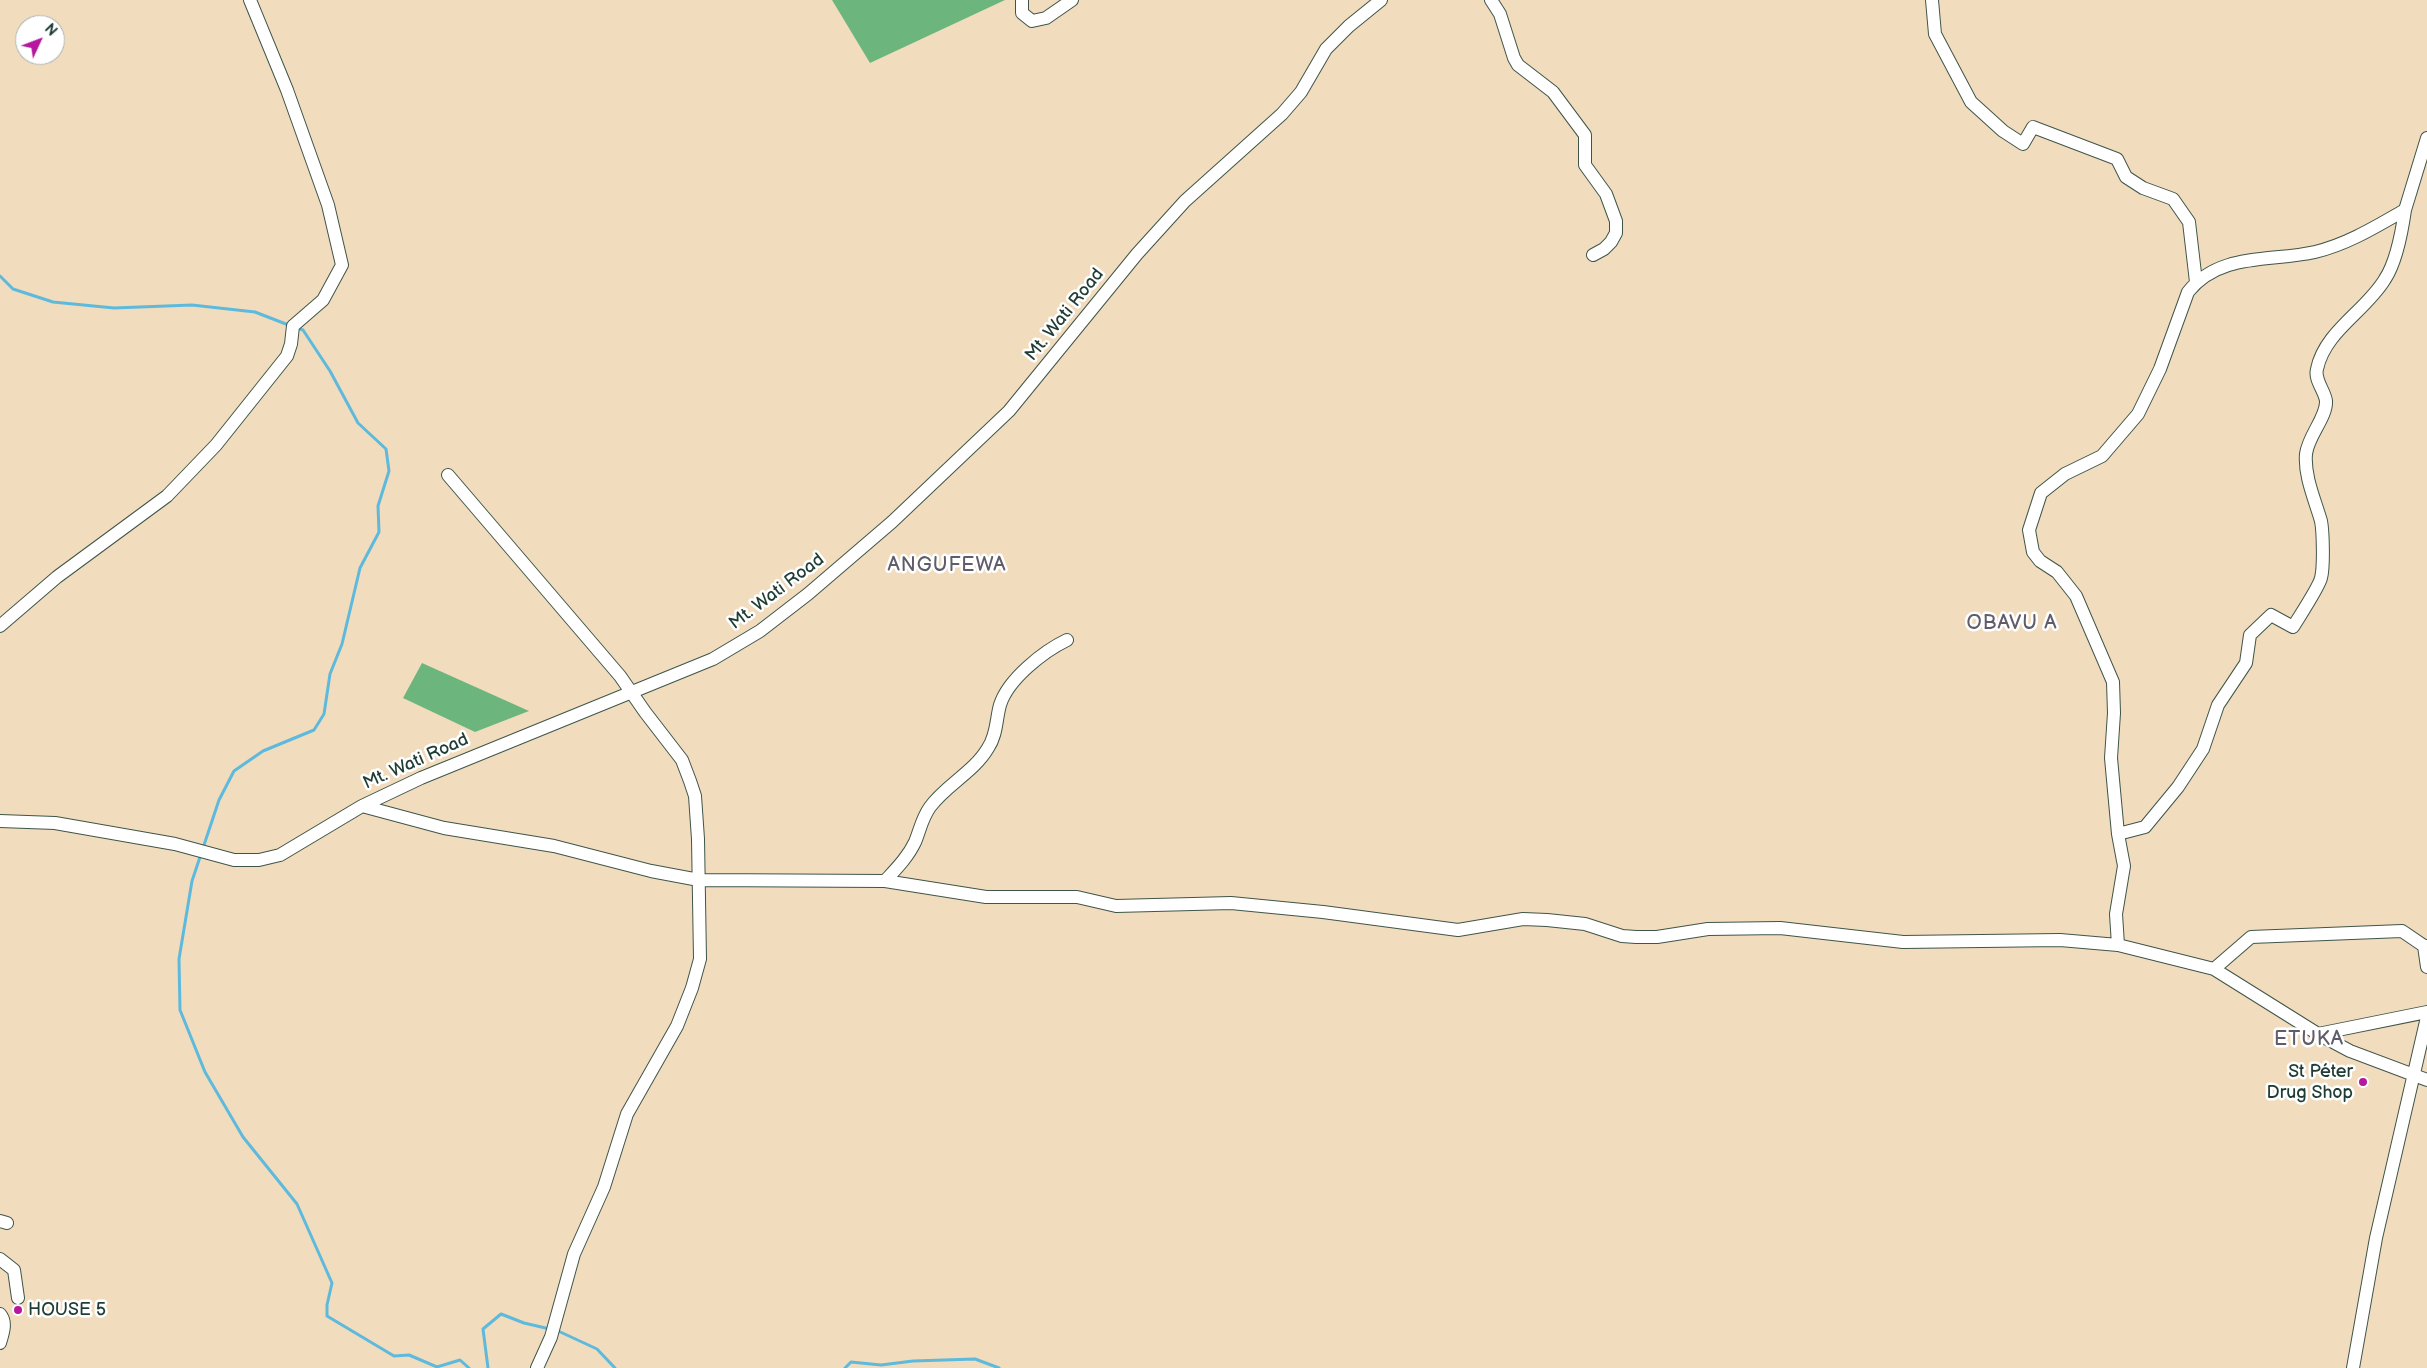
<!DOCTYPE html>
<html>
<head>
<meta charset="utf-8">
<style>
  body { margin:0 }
  #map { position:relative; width:2427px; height:1368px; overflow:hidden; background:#f2dcbe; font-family:"Balsamiq Sans",sans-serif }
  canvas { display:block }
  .north { position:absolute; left:15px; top:15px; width:50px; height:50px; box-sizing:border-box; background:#fff; border:1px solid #a5b1ae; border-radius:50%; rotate:47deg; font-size:14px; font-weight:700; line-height:20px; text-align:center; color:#1f3d34 }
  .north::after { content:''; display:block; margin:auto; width:18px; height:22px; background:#b5179e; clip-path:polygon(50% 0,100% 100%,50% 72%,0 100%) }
</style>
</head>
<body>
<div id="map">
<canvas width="2427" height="1368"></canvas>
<div class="north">N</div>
</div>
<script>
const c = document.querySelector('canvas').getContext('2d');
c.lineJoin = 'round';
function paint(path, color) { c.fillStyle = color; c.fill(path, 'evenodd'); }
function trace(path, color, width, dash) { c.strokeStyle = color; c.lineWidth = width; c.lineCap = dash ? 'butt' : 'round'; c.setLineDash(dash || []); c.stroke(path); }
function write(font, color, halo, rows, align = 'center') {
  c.font = font + ' "Balsamiq Sans",sans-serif'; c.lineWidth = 5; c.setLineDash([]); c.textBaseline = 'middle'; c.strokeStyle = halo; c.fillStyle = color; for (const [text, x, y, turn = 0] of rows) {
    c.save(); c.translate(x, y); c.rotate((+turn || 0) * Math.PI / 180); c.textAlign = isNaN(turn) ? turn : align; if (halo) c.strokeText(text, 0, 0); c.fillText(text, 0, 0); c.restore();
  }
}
const forest = new Path2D(`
  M832,0H1005L870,63Z
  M422,663L529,711L475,732L403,698Z`);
const stream = new Path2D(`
  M0,276L13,289L53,302L114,308L192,305L255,312L291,326
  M203,848L219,800L234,771L263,751L314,730L324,714L330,674L342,644L360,568L379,532L378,506L389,471L386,449L358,423L330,371L303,330L297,328
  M201,854L192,881L179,959L180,1010L205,1072L243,1137L297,1204L332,1283L327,1305V1316L394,1356L409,1355L437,1367L460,1360L469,1368
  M556,1330L597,1349L615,1368
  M488,1368L483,1329L501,1314L524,1323L550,1329
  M845,1368L851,1362L881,1365L913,1361L975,1359L999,1368`);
const minor = new Path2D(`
  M1022,0V13L1032,21L1046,18L1072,0
  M1491,0L1500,14L1514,58L1518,65L1553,92L1585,135V165L1606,194L1616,221V233L1611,242L1604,249L1593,255
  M1932,0L1935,34L1971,102L2003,131L2023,144L2033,127L2117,159L2126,177L2143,188L2173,199L2189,222L2196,282
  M448,475L620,676L645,712L682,760L690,781L695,796L698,839L700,959L692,988L677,1026L627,1114L604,1187L574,1254L551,1337L537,1368
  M0,626L57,577L167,496L216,445L287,356L291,344L293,326L323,300L342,265L328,205L287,90L250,0
  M362,806L444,828L554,846L651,871L699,880L885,881L986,897H1077L1116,906L1231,903L1323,912L1458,930L1523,919L1547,920L1585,924L1622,936L1636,937H1657L1708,929L1780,928L1903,942L2060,940L2118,945L2214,969L2318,1034L2350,1051L2427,1080
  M0,821L55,823L175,844L234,860H259L280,855L362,806L421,778L713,659L760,631L808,594L892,522L1009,411L1137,254L1185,201L1282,114L1301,92L1326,49L1349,26L1381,0
  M2118,834L2145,827L2178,787L2203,749L2218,705L2246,663L2250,635L2271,615L2293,627C2299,617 2319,587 2321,578C2324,567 2323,531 2321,521C2315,500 2304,476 2306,454C2308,436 2327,417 2326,401C2325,391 2314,380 2317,369C2325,331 2366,311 2385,279C2397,261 2402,231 2405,210
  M885,881C896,869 908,857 915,842C920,830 922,818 930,807C946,785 974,772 988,748C997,735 996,719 1000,705C1008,679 1044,651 1067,640
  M2118,945L2116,914L2124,866L2118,834L2111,758L2114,713L2113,682L2076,596L2057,572L2040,561L2033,552L2029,530L2041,493L2065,474L2102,456L2138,414L2160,369L2188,292C2220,252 2271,262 2315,252C2348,244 2377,226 2405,210L2427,138
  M2424,946L2427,967
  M2214,969L2251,937L2402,931L2424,946H2427
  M2318,1034L2427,1012
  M0,1221L7,1223
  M0,1259L14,1270L18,1298
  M0,1314C7,1322 3,1333 0,1343
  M2353,1368L2376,1238L2427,1017`);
const markers = [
  [2363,1082,5,"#b5179e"],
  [18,1310,5,"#b5179e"]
];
const streetNames = [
  ["Mt. Wati Road",1065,315,-51],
  ["Mt. Wati Road",777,592,-37],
  ["Mt. Wati Road",416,762,-24]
];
const poiNames = [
  ["St Péter",2353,1072],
  ["Drug Shop",2353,1093],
  ["HOUSE 5",28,1310,"left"]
];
const quarterNames = [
  ["ANGUFEWA",947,566],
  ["OBAVU A",2012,624],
  ["ETUKA",2309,1040]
];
paint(forest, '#6cb67d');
trace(stream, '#5ebadc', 3);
trace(minor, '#3f5549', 14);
trace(minor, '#fff', 12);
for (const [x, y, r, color] of markers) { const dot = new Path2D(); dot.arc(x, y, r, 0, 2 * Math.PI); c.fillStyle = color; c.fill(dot); trace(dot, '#fff', 2); }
write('18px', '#1f3d34', '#fff', streetNames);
write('18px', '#1f3d34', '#fff', poiNames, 'right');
c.letterSpacing = '1px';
write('20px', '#605d6a', '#fff', quarterNames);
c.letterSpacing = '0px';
</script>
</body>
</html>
